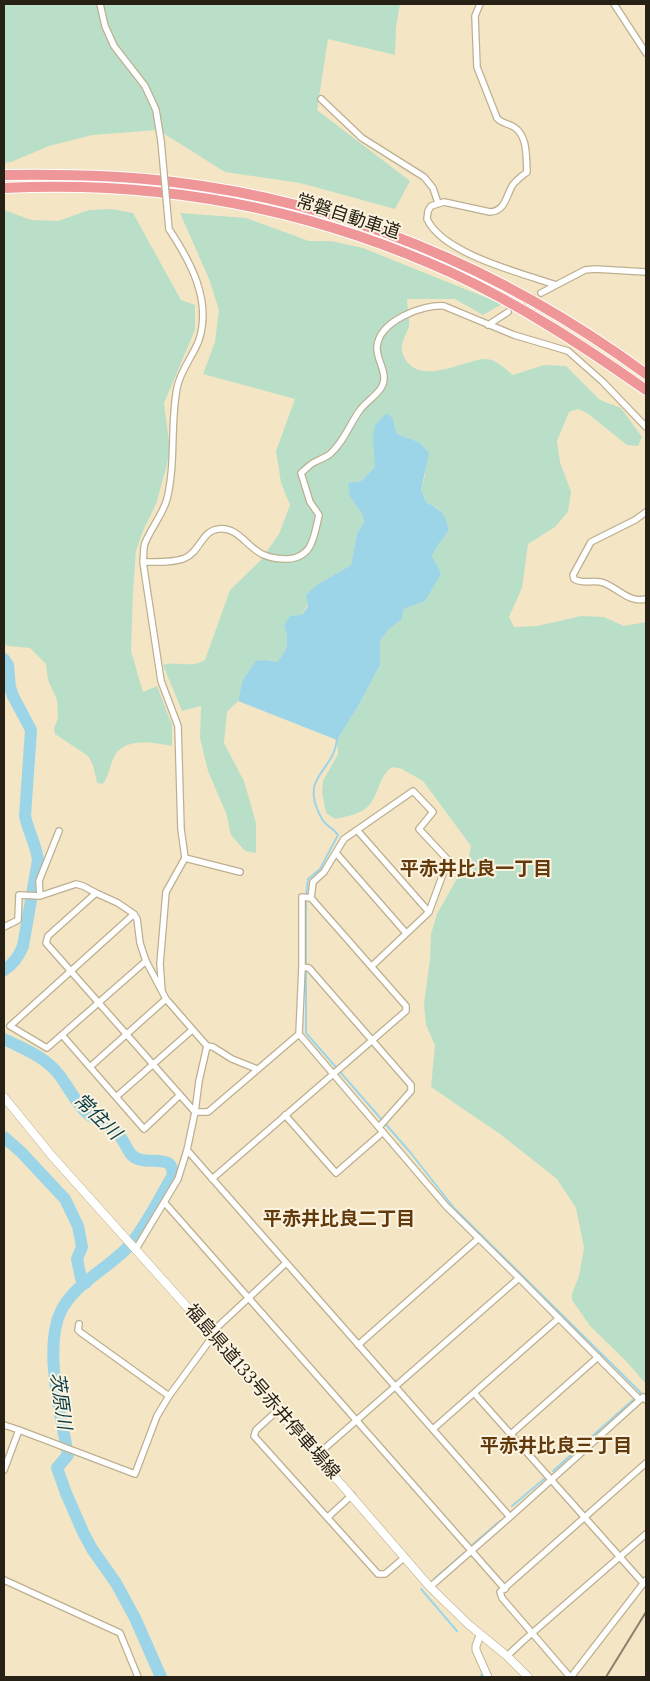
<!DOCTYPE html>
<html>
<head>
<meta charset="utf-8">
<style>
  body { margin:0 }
  #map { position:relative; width:650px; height:1681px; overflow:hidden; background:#f4e6c5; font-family:Lora,serif }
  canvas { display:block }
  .frame { position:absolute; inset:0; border:5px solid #262114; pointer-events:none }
</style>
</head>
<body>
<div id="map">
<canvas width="650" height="1681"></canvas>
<div class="frame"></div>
</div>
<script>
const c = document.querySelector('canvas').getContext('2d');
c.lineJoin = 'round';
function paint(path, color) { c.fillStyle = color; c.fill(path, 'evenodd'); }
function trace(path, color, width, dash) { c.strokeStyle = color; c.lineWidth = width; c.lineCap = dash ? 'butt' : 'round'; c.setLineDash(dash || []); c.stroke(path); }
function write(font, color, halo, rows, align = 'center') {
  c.font = font + ' Lora,"Noto Sans JP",serif'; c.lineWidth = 4; c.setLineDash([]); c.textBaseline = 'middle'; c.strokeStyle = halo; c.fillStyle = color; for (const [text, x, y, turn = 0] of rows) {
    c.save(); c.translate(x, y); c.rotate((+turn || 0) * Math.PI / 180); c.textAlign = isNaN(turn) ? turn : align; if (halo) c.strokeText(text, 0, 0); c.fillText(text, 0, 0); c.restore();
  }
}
const green = new Path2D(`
  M4,4H400L396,27L395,55L328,39L317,110L410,181L395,209L300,183L225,172L158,130L92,135L49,146L11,162L4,163Z
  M112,209L133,213L181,300L195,305V330L164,403L170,450L165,472L156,504L143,531L136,551L133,592L131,651L143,692L157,686L172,725V746C155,743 126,737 115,755C110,763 110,774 103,784L97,783L93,765L88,756L55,734L54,728L58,718L57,700L48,680L46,664L30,648L8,646L4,644V210L31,220L58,221L89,210Z
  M180,213L246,218L309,241H331L363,248L502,304L483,315L455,299H407C407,307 410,318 409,326C406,336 399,344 403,355C418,388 461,361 484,359C495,358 504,368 513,375L544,365L566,366L600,400L621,408L642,437L638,446L627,445L587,413L578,409L569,412L557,441L560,462L571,492L568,512L555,527L528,544L522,588L509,617L514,627L537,626L581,616L604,617L624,626L646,622V1384L626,1361L590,1326L572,1300V1294L579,1276L584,1248L576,1208L557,1179L500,1134L431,1087L435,1045L426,1025L424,1003L430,960L431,934L437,914L469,857L471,846L423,781L402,769L392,767C377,778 379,799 365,809C357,815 344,817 335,819L326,813L322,792L323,781L338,754L337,740L360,703L380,665V641L389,629L402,619L404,609L425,601L432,556L438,545L449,530L438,508L427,503L421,490L425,475L419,442L397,434L393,419L375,456V467L361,481L348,483L362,514L364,524L357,533L351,565L318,584L302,615L284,624C289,642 289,648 277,662L266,660L240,692L238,701L227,712L224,743L244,781L256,823V853L245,851L231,835L226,813L208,771L200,738L201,706L182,711L163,665C180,660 190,669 205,660L230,590L260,561L279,534L290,505L281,483L276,451L295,399L203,374L215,342L219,310L209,279Z`);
const water = new Path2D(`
  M387,413L393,419L397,434L419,442L429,453L421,490L427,503C441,509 445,514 449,530L438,545L432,556L441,574L425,601L404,609L402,619L389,629L380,641V665L360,703L337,740L238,701L243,680L256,661L266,660L277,662C289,648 289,642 284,625L290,616L302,615L308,606L306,595L318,584L351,565L357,533L364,523L362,514L350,496L348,483L361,481L375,467L373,439L375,425Z`);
const stream = new Path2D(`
  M306,895L308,879L320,869L338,835C334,829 326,826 322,819C297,775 335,773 337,738
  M306,965V900
  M306,970V1033L410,1152L454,1208L641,1393H640
  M553,1471L634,1399
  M512,1506L544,1479
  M472,1545L500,1521
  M434,1579L464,1553
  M421,1589L457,1631
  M481,1675L482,1677`);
const river = new Path2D(`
  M4,659L8,665L10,687L13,696L31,730L25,816C28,831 36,844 38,860L23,946C19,956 14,964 4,970
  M4,1039C24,1049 46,1057 60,1076C69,1088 76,1103 87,1113C95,1120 105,1122 113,1128C121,1135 125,1145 130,1153C141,1170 177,1149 172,1177C159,1198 143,1232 127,1248C106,1270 74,1284 61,1311C43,1347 61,1416 68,1455L57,1468L66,1493L83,1532L92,1549L116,1583L135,1618L161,1677
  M4,1137L21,1152L65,1199L78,1226L82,1247L77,1259L81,1278L86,1283`);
const minorTunnel = new Path2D(`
  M516,307L541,293`);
const minor = new Path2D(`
  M100,4L105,26L114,46L145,86L156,110L161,141
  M480,4L475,16L477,67L497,118C502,124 508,123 514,127C528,136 526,157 527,172C522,176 516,180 512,186C506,197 505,211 490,212L444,202L431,206L428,211L427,219C443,254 521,273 556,285
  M614,4L646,53
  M321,99L362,138L424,177L433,188L438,203
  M541,293L585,270L595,269L646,272
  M488,325L508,312
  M646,512L635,520L591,542L573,575L574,579C583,585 594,579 604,583C619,589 629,603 646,599
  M143,562C156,562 173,563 185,558C200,552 202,530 219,529C239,527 247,548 264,555C271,558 279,559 287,559C313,558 314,536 319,515L310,502L301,473C305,470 308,466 313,463C318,460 325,458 330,454C344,442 349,425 360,410C366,402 376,396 381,388C390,374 376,361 377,347C379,321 423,304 444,306L514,335L568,351L603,382L646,427
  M357,830L429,912L372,966
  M336,853L406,933
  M185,858L240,872
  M40,896L39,881L59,831
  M134,914L10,1026L47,1048L146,961
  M4,927L18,920L19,895L40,896L76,884L83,886L96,893
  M302,967L309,968L411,1085V1091L379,1127
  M162,991L160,964L166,892L185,858L181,829L178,726L161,681L143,562C144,556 143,549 145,543C151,528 163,514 167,499C176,462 170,425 177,388C180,371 193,356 199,340C212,300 190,261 169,229
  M299,1034L302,967V897L311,898
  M62,1035L144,1129L180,1095
  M90,1067L166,999
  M116,1097L192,1030
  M195,1112L46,943L48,936L96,893L118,903L134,914L137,919L140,943L146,961L166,999L207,1046
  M195,1112L199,1081L207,1046L213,1047L232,1059L257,1069
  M285,1115L336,1173L383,1132
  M187,1150L510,1517
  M212,1179L406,1011V1006L311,898L313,882L324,872L344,839L413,791L433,812L419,829L448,860L429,912
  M164,1202L505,1589
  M136,1249L178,1179L187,1150L195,1112H208L299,1034L446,1206L519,1278
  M79,1324L78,1330L80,1332L169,1396
  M211,1333L286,1263
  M358,1345L479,1238
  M474,1393L643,1583
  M278,1410L256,1430L254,1436L378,1574H385L405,1557
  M4,1425L19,1430L135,1474L157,1416L169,1396L213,1336
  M433,1429L559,1318
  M511,1434L598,1357
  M317,1455L519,1278L640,1400
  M4,1470L19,1430
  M328,1517L352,1495
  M4,1580L120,1633L138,1677
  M430,1587L510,1517L643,1397L646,1400
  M507,1656L523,1641L646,1534
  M570,1677L502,1598L500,1592L646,1463
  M571,1677L646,1580`);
const tertiary = new Path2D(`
  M480,1635L476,1646V1650L488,1677`);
const secondary = new Path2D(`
  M4,1097L52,1156L213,1336L430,1587L468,1624L507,1656L528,1677`);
const motorway = new Path2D(`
  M4,175C60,174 117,175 173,182C349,203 504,270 646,374
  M4,188C160,180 310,208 452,273C521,305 585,347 646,390`);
const rail = new Path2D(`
  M606,1677L646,1612`);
const minorBridge = new Path2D(`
  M161,141L169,229`);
const streetNames = [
  ["常磐自動車道",348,217,18],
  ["福島県道133号赤井停車場線",262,1392,49]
];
const neighbourhoodNames = [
  ["平赤井比良一丁目",476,870],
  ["平赤井比良二丁目",339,1220],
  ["平赤井比良三丁目",556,1447]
];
const waterNames = [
  ["常住川",97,1117,44],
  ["茨原川",60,1401,82]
];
paint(green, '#badfc9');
paint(water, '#9dd5e8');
trace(stream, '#9dd5e8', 2);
trace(river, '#9dd5e8', 12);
trace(minorTunnel, '#cbbfa2', 5.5, [5.5, 3]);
trace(minor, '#bdb090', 8);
trace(tertiary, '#bdb090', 9);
trace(secondary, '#bdb090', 9);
trace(motorway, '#fff', 12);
trace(minor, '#fff', 5.5);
trace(tertiary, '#fff', 7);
trace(secondary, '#fff', 8);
trace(motorway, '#ef9698', 10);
trace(rail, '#8b816a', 2);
trace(minorBridge, '#bdb090', 8, []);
trace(minorBridge, '#fff', 5.5);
write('18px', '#262114', '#fcf4e0', streetNames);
write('bold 19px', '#623a0c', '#fcf4e0', neighbourhoodNames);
write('italic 19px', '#0a3d4a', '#fcf4e0', waterNames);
</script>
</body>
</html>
